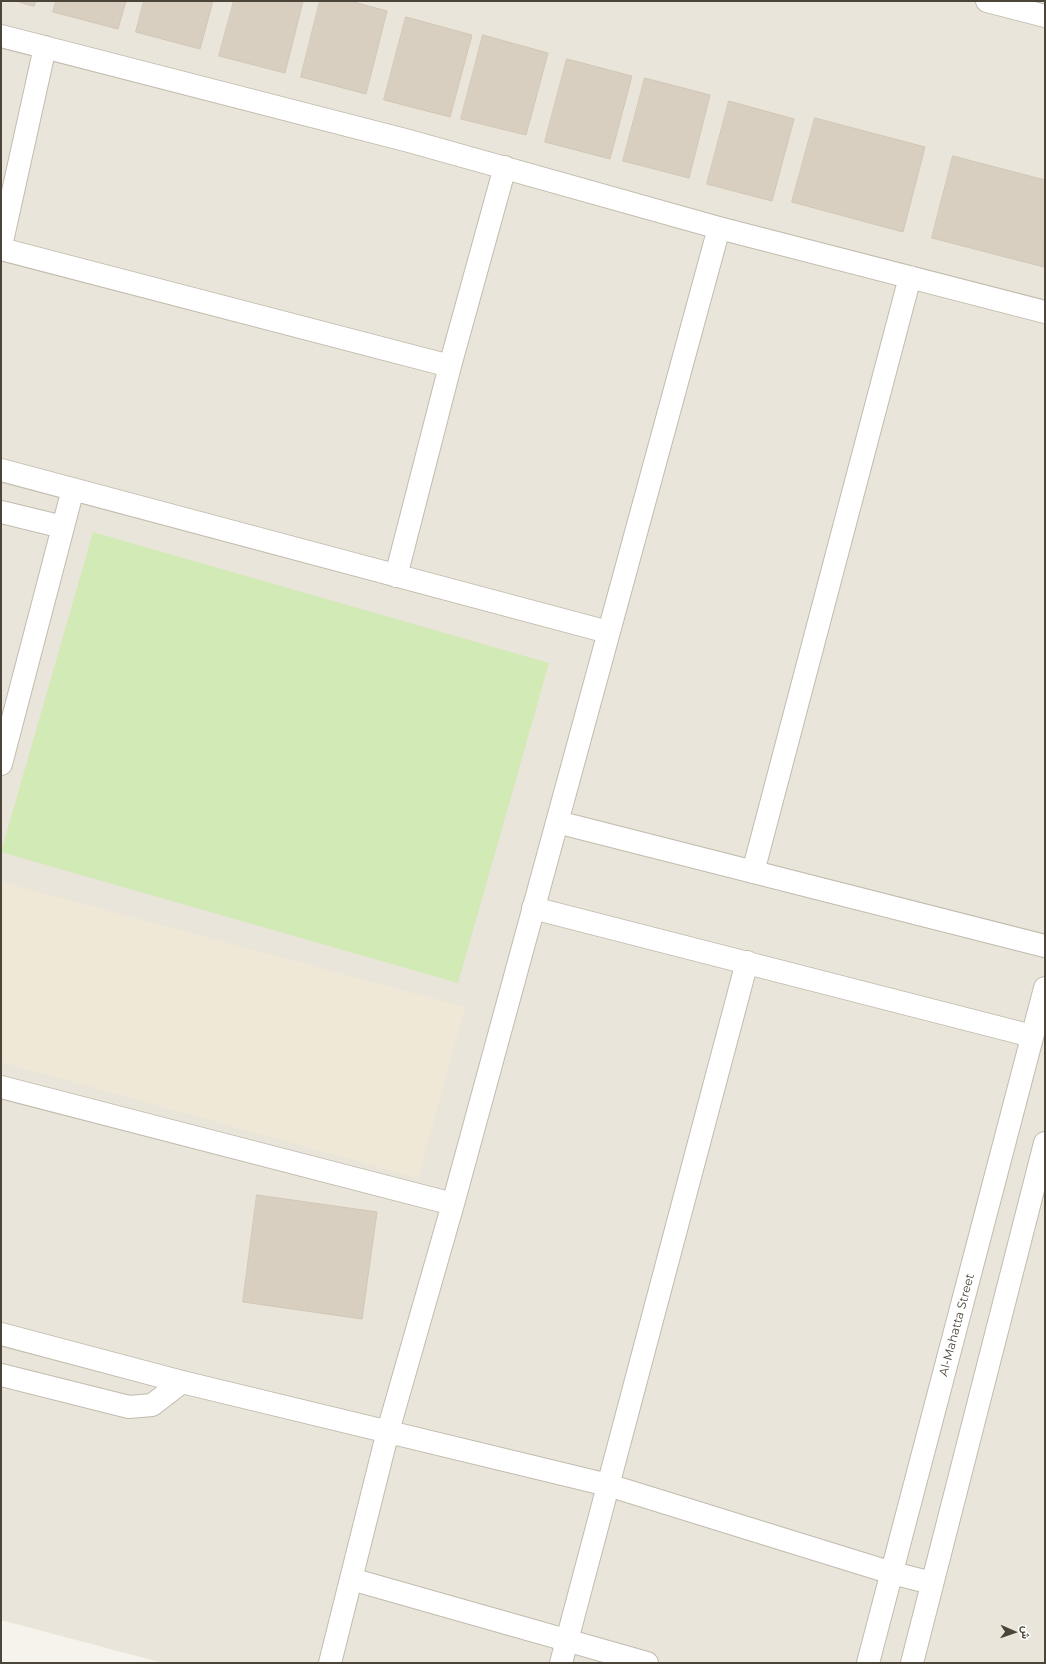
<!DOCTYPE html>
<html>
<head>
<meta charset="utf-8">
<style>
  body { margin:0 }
  #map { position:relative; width:1046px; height:1664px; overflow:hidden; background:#f6f3ec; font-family:Montserrat,Vazirmatn,sans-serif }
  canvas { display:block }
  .frame { position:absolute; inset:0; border:2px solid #4b4439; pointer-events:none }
  .north { position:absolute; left:994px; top:1612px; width:40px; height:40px; -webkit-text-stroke:3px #fff; paint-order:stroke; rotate:92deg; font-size:11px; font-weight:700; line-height:16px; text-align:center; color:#4b4439 }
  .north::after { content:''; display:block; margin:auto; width:14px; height:18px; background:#4b4439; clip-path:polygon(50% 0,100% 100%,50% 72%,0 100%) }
</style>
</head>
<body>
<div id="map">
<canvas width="1046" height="1664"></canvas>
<div class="frame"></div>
<div class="north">ش</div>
</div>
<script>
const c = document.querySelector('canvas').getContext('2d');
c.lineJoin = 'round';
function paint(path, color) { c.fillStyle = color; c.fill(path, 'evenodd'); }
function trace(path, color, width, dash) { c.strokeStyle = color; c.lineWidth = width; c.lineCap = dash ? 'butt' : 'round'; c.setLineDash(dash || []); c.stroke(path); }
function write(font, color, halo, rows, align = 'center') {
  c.font = font + ' Montserrat,sans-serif'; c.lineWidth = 4; c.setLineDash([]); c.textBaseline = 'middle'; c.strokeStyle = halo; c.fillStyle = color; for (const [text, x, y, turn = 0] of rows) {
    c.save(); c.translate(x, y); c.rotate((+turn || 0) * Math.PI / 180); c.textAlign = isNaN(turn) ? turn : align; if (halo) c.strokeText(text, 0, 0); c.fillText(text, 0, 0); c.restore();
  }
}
const residential = new Path2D(`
  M1,1H1045V1663H163L1,1620Z`);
const education = new Path2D(`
  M2,882L465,1007L418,1178L1,1062V887Z`);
const green = new Path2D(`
  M93,532L549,663L458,983L1,852Z`);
const building = new Path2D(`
  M16,1H36L34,6Z
  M56,1H126L118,29L53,12Z
  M144,1H213L200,49L136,32Z
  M234,1H303L285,73L219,56Z
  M320,1H350L387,11L366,94L301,77Z
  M406,17L472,35L450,117L384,100Z
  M483,35L548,53L526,135L461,119Z
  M567,59L632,76L610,159L545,142Z
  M645,78L710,95L689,178L623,161Z
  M729,101L794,119L772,201L707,184Z
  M815,118L925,147L903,232L792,202Z
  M953,156L1045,180L1044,267L932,238Z
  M257,1195L377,1212L362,1319L243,1302Z`);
const minor = new Path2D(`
  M987,1L1045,16
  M1,36L409,141L719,228L1045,312
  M1,246L45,47
  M1,249L450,366
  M1,470L608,632
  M1,512L63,527
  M396,576L450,366L505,167
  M1,764L73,489
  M557,822L1045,946
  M753,872L910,277
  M533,908L1032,1036
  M1,1087L453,1204
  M1,1334L182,1382L608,1485L892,1573L932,1583
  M1,1375L129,1407L152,1405L182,1382
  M351,1579L647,1663
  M330,1663L388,1431L453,1204L719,228
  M561,1663L747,962`);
const tertiary = new Path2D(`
  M868,1663L1045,988
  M912,1663L1045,1143`);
const streetNames = [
  ["Al-Mahatta Street",957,1325,-75]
];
paint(residential, '#eae5da');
paint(education, '#efe8d6');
paint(green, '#d2eab5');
paint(building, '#d8cfc1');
trace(building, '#d3c7b4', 1);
trace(minor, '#c2bbae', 24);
trace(tertiary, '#c2bbae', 24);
trace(minor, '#fff', 22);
trace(tertiary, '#fff', 22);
write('12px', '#4b4439', '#fff', streetNames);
</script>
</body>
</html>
